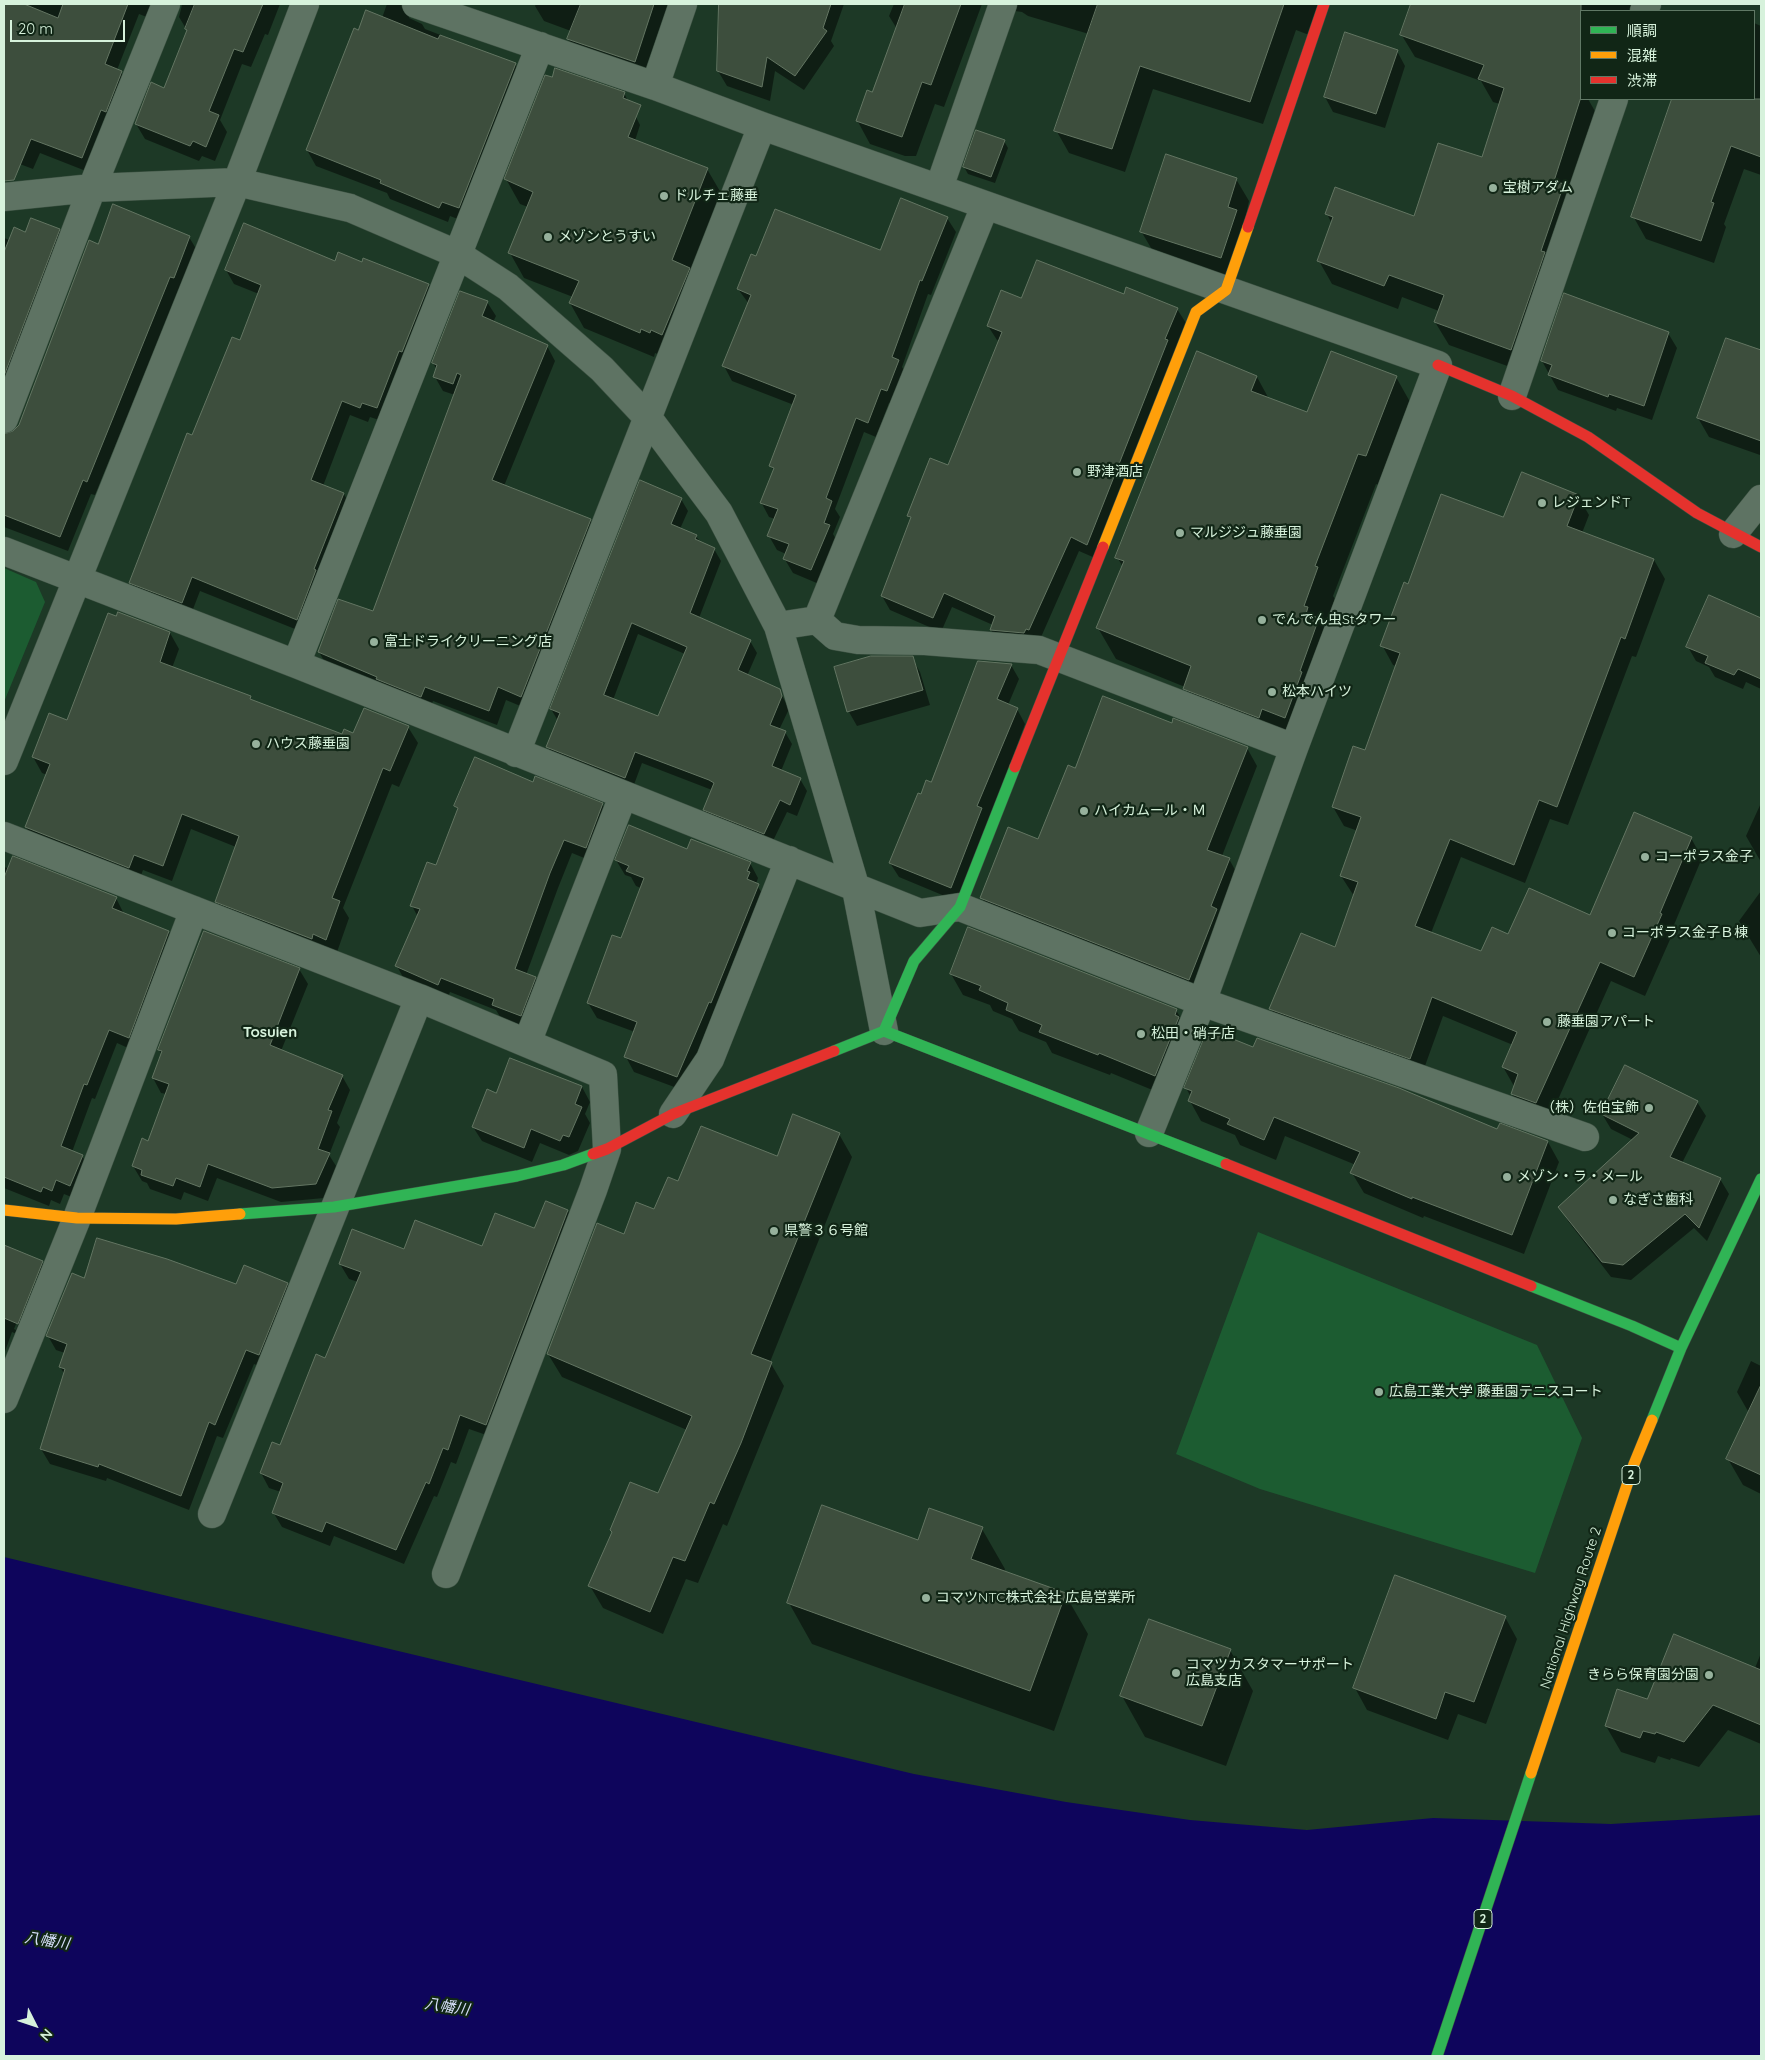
<!DOCTYPE html>
<html>
<head>
<meta charset="utf-8">
<style>
  body { margin:0 }
  #map { position:relative; width:1765px; height:2060px; overflow:hidden; background:#1d3926; font-family:Quicksand,"Noto Sans JP",sans-serif }
  canvas { display:block }
  .frame { position:absolute; inset:0; border:5px solid #d7f2dc; pointer-events:none }
  .legend { position:absolute; left:1580px; top:10px; width:175px; height:90px; box-sizing:border-box; background:#112616; border:1px solid #607865; margin:0; padding:6px 9px; list-style:none; font-size:15px; color:#d7f2dc }
  .legend li { display:flex; align-items:center; gap:10px; height:25px }
  .legend b { width:25px; border:1px solid #607865 }
  .north { position:absolute; left:10px; top:2000px; width:50px; height:50px; -webkit-text-stroke:4px #112616; paint-order:stroke; rotate:131deg; font-size:14px; font-weight:700; line-height:20px; text-align:center; color:#d7f2dc }
  .north::after { content:''; display:block; margin:auto; width:18px; height:22px; background:#d7f2dc; clip-path:polygon(50% 0,100% 100%,50% 72%,0 100%) }
  .scale { position:absolute; left:10px; top:20px; width:115px; height:22px; box-sizing:border-box; border:2px solid #d7f2dc; border-top:0; padding-left:6px; font-size:15px; line-height:18px; white-space:nowrap; color:#d7f2dc; -webkit-text-stroke:4px #112616; paint-order:stroke }
</style>
</head>
<body>
<div id="map">
<canvas width="1765" height="2060"></canvas>
<div class="frame"></div>
<ul class="legend">
<li><b style="height:6px;background:#30b455"></b>順調</li>
<li><b style="height:6px;background:#ff9f0a"></b>混雑</li>
<li><b style="height:6px;background:#e5322d"></b>渋滞</li>
</ul>
<div class="north">N</div>
<div class="scale">20 m</div>
</div>
<script>
const c = document.querySelector('canvas').getContext('2d');
c.lineJoin = 'round';
function paint(path, color) { c.fillStyle = color; c.fill(path, 'evenodd'); }
function trace(path, color, width, dash) { c.strokeStyle = color; c.lineWidth = width; c.lineCap = dash ? 'butt' : 'round'; c.setLineDash(dash || []); c.stroke(path); }
function write(font, color, halo, rows, align = 'center') {
  c.font = font + ' Quicksand,"Noto Sans JP",sans-serif'; c.lineWidth = 4.5; c.setLineDash([]); c.textBaseline = 'middle'; c.strokeStyle = halo; c.fillStyle = color; for (const [text, x, y, turn = 0] of rows) {
    c.save(); c.translate(x, y); c.rotate((+turn || 0) * Math.PI / 180); c.textAlign = isNaN(turn) ? turn : align; if (halo) c.strokeText(text, 0, 0); c.fillText(text, 0, 0); c.restore();
  }
}
const green = new Path2D(`
  M4,568L36,582L45,602L4,702Z
  M1258,1232L1537,1345L1582,1438L1535,1573L1260,1489L1176,1454Z`);
const water = new Path2D(`
  M4,1557L914,1774L1066,1802L1190,1820L1307,1830L1433,1818L1611,1824L1761,1815V2056H4Z`);
const shadow = new Path2D(`
  M4,4H173L157,21L139,14L117,70L121,72L130,87L91,173L40,153L33,169L4,158Z
  M175,4H280L268,35L265,34L251,67L242,64L220,120L227,132L215,161L202,156L199,161L145,139L136,124L164,89L188,32L179,17L182,5Z
  M387,4H423L410,14L409,18L422,24L425,29L515,64L524,80L468,223L450,216L448,222L390,199L387,193L316,166L307,150L359,32L382,18Z
  M536,4H673L666,23L662,22L643,77L577,54L568,39L571,31L544,21L535,6Z
  M721,4H844L831,41L834,46L804,90L775,71L770,101L727,86L718,71Z
  M894,4H982L944,107L935,104L916,156H905L870,144L857,120L873,94L897,29L889,16Z
  M983,4H1329L1317,38L1296,30L1263,124L1153,89L1125,172L1069,153L1056,130L1089,34L1028,16L1022,12L1008,10V11Z
  M1413,4H1632L1630,11H1581V99H1588L1596,113L1524,372L1449,345L1435,322L1439,311L1402,297L1398,309L1332,284L1319,261L1332,224L1327,214L1415,217L1483,159L1500,104L1493,102L1481,81L1415,57L1401,34Z
  M1754,23L1761,26V175L1744,169L1724,224L1726,227L1714,263L1646,239L1633,216L1674,99H1754Z
  M1397,51L1405,66L1385,128L1333,112L1325,97Z
  M624,93L640,125L622,181L707,169L721,193L664,357L655,353L654,357L584,328L570,303L573,297L524,278L510,253L528,207L520,204L506,179Z
  M1004,141L1008,148L995,183L968,174L964,167Z
  M1236,179L1249,201L1233,279L1154,253L1141,231Z
  M947,218L956,232L931,295L928,294L902,367L907,375L895,405L889,403L876,437L864,432L835,509L840,517L833,534L837,541L819,584L793,573L784,558L786,554L777,550L769,536L775,519L769,517L761,502L774,471L771,466L794,405L732,381L724,366L749,304L738,289L756,258L881,251Z
  M59,230L67,245L4,411V238L10,240L25,234Z
  M189,237L198,252L182,292L179,290L95,495L91,494L68,551L4,527V435L14,432L20,425L99,246Z
  M336,263H363L429,285L437,299L385,422L370,417L368,422L350,415L323,486L344,494L352,509L305,633L200,591L190,617L139,597L130,583L193,437L241,342L259,294L234,284L226,270Z
  M1124,296L1177,309L1186,323L1095,558L1079,551L1038,644L999,645L991,630L993,625L952,607L941,632L890,610L882,596L911,520L909,516L948,466L999,341L997,340L988,326L1022,299Z
  M487,302L496,316L493,322L547,346L555,361L504,486L590,520L598,535L530,710L506,700L497,725L433,701L429,711L327,666L319,652L374,613L455,395L443,391L435,377L437,370L433,363Z
  M1668,333L1677,348L1652,420L1617,408L1616,411L1558,390L1542,361Z
  M1727,339L1761,351V458L1760,455L1709,437L1698,418Z
  M1257,377L1269,399L1308,413L1396,377L1414,409L1384,487L1376,484L1333,596L1335,599L1324,630L1303,748L1203,720L1185,687L1116,659L1098,628L1123,567L1117,557Z
  M1578,496L1589,515L1582,533L1654,560L1665,579L1636,657L1632,656L1568,825L1550,819L1525,883L1461,857L1431,933L1482,952L1508,936L1590,916L1691,838L1702,858L1671,932L1672,935L1645,996L1611,981L1548,1122L1523,1114L1512,1094L1514,1086L1503,1067L1513,1045L1443,1016L1421,1077L1282,1028L1271,1009L1336,948L1354,896L1341,876L1358,831L1344,826L1333,807L1366,751L1397,666L1393,665L1382,645L1409,586L1504,519Z
  M681,499L688,511L680,529L696,536L701,543L714,549L721,561L699,618L750,641L757,653L747,676L779,690L789,709L779,730L785,732L792,744L781,771L800,779L807,791L797,816L787,812L771,845L711,822L704,810L712,790L642,763L632,790L555,759L548,747L558,721L551,709ZM638,634L685,654L659,718L613,700Z
  M1710,597L1761,620V689L1746,682L1743,689L1715,677L1709,667L1696,661L1688,647Z
  M170,633L179,649L172,668L250,697L253,702L343,735L408,727L418,743L399,787L392,784L343,908L349,918L336,955L226,918L216,901L236,847L191,829L172,881L143,870L138,883L35,843L26,827L47,775L42,773L33,757L68,722Z
  M912,658L920,672L930,705L857,726L849,712L836,668Z
  M1011,665L1019,679L1008,705L1017,709L1025,724L959,902L899,877L890,863L921,796Z
  M1172,724L1247,748L1257,766L1222,856L1229,859L1239,877L1199,998L992,917L982,898L1039,841L1076,769Z
  M536,778L602,804L611,819L594,862L572,853L558,888L526,975L535,978L543,993L529,1030L502,1020L496,1010L450,992L447,999L405,981L397,966L418,917L412,906L436,866L458,811L456,806L533,784Z
  M1761,803V862L1746,836Z
  M688,851L750,863L758,878L756,884L766,899L685,1091L634,1072L626,1057L635,1032L597,1018L588,1003L621,939L641,888L636,886L631,877L625,875L616,860Z
  M4,867L116,898L124,914L169,932L177,946L137,1052L117,1043L95,1099L92,1098L72,1152L82,1156L91,1171L79,1200L64,1194L60,1204L51,1200L49,1206L4,1188Z
  M1761,891V957L1739,921Z
  M299,969L308,984L281,1051L342,1076L350,1090L337,1123L340,1127L329,1155L338,1169L324,1198L281,1202L217,1178L208,1201L184,1192L181,1200L150,1189L147,1183L142,1181L133,1166L149,1142L167,1094L161,1093L153,1078L162,1055L159,1050Z
  M951,974L1176,1010L1188,1031L1167,1096L1111,1073L1110,1075L1052,1053L1046,1042L1019,1031L1012,1019L993,1011L990,1005L963,995Z
  M1254,1048L1498,1131L1548,1142L1559,1162L1524,1254L1424,1216L1423,1218L1364,1193L1352,1173L1356,1165L1285,1136L1276,1160L1240,1145L1235,1135L1201,1121L1190,1101L1191,1097L1186,1088Z
  M511,1060L582,1087L590,1102L585,1114L590,1123L578,1151L569,1155L540,1143L532,1162L482,1141L473,1127L497,1095Z
  M1697,1102L1706,1116L1682,1163L1720,1179L1729,1194L1707,1241L1694,1228L1631,1280L1611,1277L1568,1221L1560,1207L1633,1140L1611,1129L1602,1114Z
  M839,1134L852,1157L770,1362L784,1386L727,1526L723,1524L698,1583L686,1579L663,1634L603,1608L590,1586L613,1533L611,1530L658,1495L687,1430L562,1377L548,1354L625,1236L655,1210L679,1183L777,1158Z
  M547,1202L568,1211L576,1226L495,1438L469,1429L456,1464L451,1462L437,1497L434,1496L404,1564L334,1536L330,1546L282,1527L273,1512L281,1492L269,1488L261,1473L280,1446L326,1360L358,1282L349,1279L340,1264L404,1250L483,1248L535,1230Z
  M4,1247L42,1262L50,1277L26,1338L12,1332L4,1354ZM38,1270H40L16,1330L14,1329Z
  M85,1280L237,1286L287,1284L295,1298L267,1369L254,1364L223,1438L217,1436L189,1510L107,1478L106,1481L50,1464L41,1449L65,1375L60,1367L65,1353L56,1350L48,1336Z
  M1751,1361L1761,1366V1494L1743,1485L1728,1459L1749,1413L1737,1392Z
  M982,1529L1005,1569L1004,1572L1065,1594L1088,1634L1054,1731L812,1644L789,1603L918,1541Z
  M1505,1617L1517,1639L1486,1724L1458,1714L1448,1740L1367,1710L1355,1688Z
  M1230,1650L1253,1691L1226,1766L1145,1737L1122,1696Z
  M1761,1653V1744L1728,1730L1699,1767L1671,1758L1670,1760L1658,1756L1655,1763L1621,1752L1606,1726L1648,1700L1755,1668Z`);
const building = new Path2D(`
  M4,4H24L58,18L63,4H128L105,64L122,71L106,112L101,110L82,158L31,139L14,180L4,181Z
  M195,4H263L243,52L234,49L209,111L219,115L206,147L193,141L190,146L135,124L151,82L164,88L187,30L185,29Z
  M581,4H654L635,62L567,39Z
  M719,4H831L823,28L827,31L795,76L767,57L762,87L717,71Z
  M905,4H961L931,85L922,82L902,137L856,121L867,90L872,92Z
  M1098,4H1284L1250,102L1140,66L1112,149L1054,131Z
  M1411,4H1581V97L1554,181L1564,184L1541,251L1545,252L1511,350L1434,322L1444,295L1389,275L1384,286L1317,261L1333,217L1325,214L1335,187L1414,216L1438,143L1482,157L1504,88L1478,79L1484,65L1400,35Z
  M366,10L438,39L440,35L516,63L459,208L442,202L439,208L380,183L381,180L306,150L354,28L358,30Z
  M1345,32L1398,50L1376,114L1324,97Z
  M555,68L625,92L623,98L641,105L628,137L708,168L672,260L690,268L662,335L651,330L650,333L641,329L640,333L569,303L579,281L508,253L533,192L504,179L545,75L552,77Z
  M1672,99H1761V157L1731,146L1711,202L1714,203L1701,241L1631,217Z
  M976,130L1005,140L991,177L963,167Z
  M1166,154L1237,178L1228,207L1237,210L1221,258L1140,232Z
  M901,198L948,217L922,281L920,280L892,357L899,360L887,391L881,389L868,423L856,418L826,498L832,501L824,523L830,525L811,570L783,559L789,544L767,536L778,509L760,503L774,468L769,466L796,395L722,366L751,295L737,289L751,254L756,256L775,209L880,250Z
  M113,204L190,236L174,278L170,277L87,482L83,480L60,537L4,515V434L13,431L19,425L89,240L98,244Z
  M31,218L60,229L4,376V252L14,227L25,232Z
  M244,223L335,261L338,252L362,262L363,258L429,284L402,352L399,351L377,408L362,403L360,408L342,401L311,480L344,493L314,569L316,570L297,620L192,577L182,603L129,583L187,433L192,435L232,337L240,340L261,285L225,270Z
  M1037,260L1124,294L1126,287L1178,308L1165,339L1168,340L1087,545L1071,537L1029,630L1026,629L1024,633L990,630L995,616L944,593L933,618L881,596L911,517L907,516L930,458L948,465L1002,332L987,326L1001,290L1021,298Z
  M460,291L488,301L482,316L548,345L492,480L591,519L521,697L498,687L489,711L425,687L421,697L376,679L377,677L318,652L338,599L373,611L461,375L457,373L453,384L433,377L437,365L432,363Z
  M1564,293L1669,332L1644,406L1609,394L1608,397L1548,375L1552,365L1541,361Z
  M1726,338L1761,350V441L1697,418Z
  M1197,351L1257,376L1251,391L1307,412L1331,351L1397,376L1366,456L1358,454L1315,566L1318,567L1304,606L1308,607L1306,614L1319,618L1300,671L1302,672L1285,718L1262,709L1259,718L1183,689L1191,666L1096,628L1124,561L1115,558Z
  M1522,472L1579,495L1567,526L1654,559L1625,639L1621,637L1557,807L1539,800L1514,865L1450,839L1415,926L1481,951L1492,927L1508,934L1529,888L1590,915L1634,812L1692,837L1660,913L1662,914L1634,977L1600,962L1536,1103L1511,1094L1518,1074L1502,1067L1517,1032L1432,997L1410,1059L1269,1009L1301,933L1335,947L1358,882L1340,876L1361,817L1332,807L1353,746L1365,750L1400,653L1380,646L1404,582L1408,584L1441,494L1503,517Z
  M640,480L682,498L671,524L697,535L695,539L715,548L690,613L751,640L738,670L780,689L782,696L770,725L786,731L772,766L801,778L790,805L780,800L764,834L703,810L714,783L709,780L635,752L625,778L546,747L560,713L550,709ZM632,623L687,647L658,716L604,695Z
  M1709,595L1761,618V679L1738,669L1734,675L1705,663L1708,656L1686,647Z
  M118,612L170,632L160,662L251,696L250,699L342,734L344,729L353,733L364,708L409,726L390,771L383,768L332,898L340,901L326,940L313,934L312,939L215,902L239,836L182,814L163,866L134,855L129,868L25,827L50,764L32,757L49,713L67,720L108,613L116,616Z
  M871,656H913L923,690L847,712L834,667Z
  M978,661L1012,664L997,699L1018,708L977,806L982,808L951,888L889,863L918,793L921,794L926,780L931,782Z
  M1103,696L1172,723L1173,718L1248,747L1207,850L1230,858L1211,906L1217,909L1189,980L980,898L1008,827L1038,839L1068,765L1075,768Z
  M475,757L533,782L535,776L603,803L586,848L564,840L550,873L515,969L536,977L521,1016L492,1005L494,999L441,978L438,985L395,966L420,909L410,906L427,862L436,865L458,808L454,806Z
  M629,825L687,849L691,839L751,862L747,871L750,872L747,879L759,884L711,1003L709,1002L677,1077L624,1057L637,1022L587,1003L612,935L621,938L644,878L626,871L629,866L615,860Z
  M13,856L117,897L112,908L169,931L129,1038L109,1030L87,1085L84,1084L61,1146L83,1155L70,1186L56,1180L52,1191L43,1187L41,1192L4,1177V878Z
  M968,927L1177,1009L1175,1015L1179,1017L1155,1076L1099,1053L1098,1055L1039,1032L1042,1025L1006,1010L1008,1003L979,990L981,986L950,974Z
  M204,931L300,968L270,1045L343,1075L328,1110L332,1111L318,1149L330,1153L316,1184L272,1188L208,1164L200,1187L176,1178L173,1186L141,1175L142,1170L132,1166L142,1138L148,1141L169,1084L152,1078L162,1051L158,1050Z
  M1208,1029L1253,1047L1257,1038L1399,1088L1497,1129L1500,1123L1548,1141L1512,1235L1412,1197V1199L1350,1173L1360,1152L1274,1117L1264,1140L1227,1124L1230,1119L1188,1101L1192,1091L1184,1088Z
  M510,1058L582,1086L575,1104L582,1107L569,1137L563,1135L560,1141L531,1129L524,1148L472,1127L487,1089L496,1093Z
  M1625,1065L1698,1101L1670,1157L1721,1178L1699,1228L1685,1214L1623,1265L1602,1262L1558,1207L1639,1133L1601,1114Z
  M793,1114L840,1133L751,1354L772,1362L741,1443L714,1504L710,1502L685,1561L673,1557L650,1612L588,1586L612,1532L610,1530L630,1482L658,1493L692,1416L547,1354L597,1223L624,1234L636,1202L654,1209L668,1177L678,1181L701,1126L777,1156Z
  M546,1201L568,1210L486,1425L460,1415L448,1450L443,1448L429,1484L426,1482L396,1550L326,1522L322,1532L272,1513L283,1483L260,1473L272,1442L280,1445L316,1354L325,1358L361,1272L339,1264L352,1229L404,1249L415,1220L482,1246L495,1213L534,1228Z
  M97,1238L167,1259L236,1284L244,1265L288,1283L259,1355L246,1350L215,1425L209,1422L181,1496L99,1464L98,1467L40,1449L65,1369L59,1367L67,1344L46,1336L72,1273L84,1278Z
  M4,1245L43,1261L18,1324L4,1318Z
  M1761,1385V1475L1726,1459Z
  M822,1505L918,1540L929,1508L983,1527L971,1559L1066,1593L1030,1691L787,1603Z
  M1395,1575L1506,1616L1474,1702L1445,1692L1436,1719L1353,1688Z
  M1149,1619L1231,1649L1202,1726L1120,1696Z
  M1674,1634L1761,1670V1725L1713,1705L1684,1742L1656,1732L1655,1734L1643,1731L1640,1738L1605,1726L1617,1689L1647,1699Z`);
const street = new Path2D(`
  M416,4L655,86L762,126L1438,365L1294,748L1202,1002L1149,1133
  M1644,11L1647,4
  M655,86L683,4
  M939,188L1003,4
  M4,197L92,188L237,182L350,208L457,254L508,287L602,369L648,418L719,513L778,626L856,889L884,1031
  M1512,396L1614,99
  M4,419L92,188L166,4
  M1733,534L1761,499
  M4,551L296,664L920,913L960,907L1202,1002L1585,1137
  M817,620L985,206
  M778,626L817,620L835,636L858,640L925,641L1039,650L1294,748
  M296,664L540,46
  M516,753L762,126
  M4,761L237,182L305,4
  M4,836L419,998L603,1075L607,1149L593,1190L446,1574
  M527,1043L623,796
  M673,1114L710,1059L789,860
  M4,1399L77,1218L194,910
  M212,1514L419,998`);
const fast = new Path2D(`
  M884,1031L914,961L960,907L1015,767
  M834,1051L884,1031L1226,1164
  M240,1214L334,1207L517,1176L563,1165L593,1154
  M1531,1286L1632,1326L1681,1348
  M1652,1420L1681,1348L1761,1179
  M1437,2056L1531,1773`);
const slow = new Path2D(`
  M1103,547L1196,312L1226,290L1248,227
  M4,1210L77,1218L176,1219L240,1214
  M1531,1773L1634,1464L1652,1420`);
const jam = new Path2D(`
  M1248,227L1324,4
  M1438,365L1512,396L1588,437L1697,513L1761,547
  M1015,767L1103,547
  M593,1154L607,1149L673,1114L834,1051
  M1226,1164L1531,1286`);
const markers = [
  [1493,188,5,"#96b19c"],
  [664,196,5,"#96b19c"],
  [548,237,5,"#96b19c"],
  [1077,472,5,"#96b19c"],
  [1542,503,5,"#96b19c"],
  [1180,533,5,"#96b19c"],
  [1262,620,5,"#96b19c"],
  [374,642,5,"#96b19c"],
  [1272,692,5,"#96b19c"],
  [256,744,5,"#96b19c"],
  [1084,811,5,"#96b19c"],
  [1645,857,5,"#96b19c"],
  [1612,933,5,"#96b19c"],
  [1547,1022,5,"#96b19c"],
  [1141,1034,5,"#96b19c"],
  [1649,1108,5,"#96b19c"],
  [1507,1177,5,"#96b19c"],
  [1613,1200,5,"#96b19c"],
  [774,1231,5,"#96b19c"],
  [1379,1392,5,"#96b19c"],
  [926,1598,5,"#96b19c"],
  [1176,1673,5,"#96b19c"],
  [1709,1675,5,"#96b19c"]
];
const shields = [
  [1631,1475,18],
  [1483,1919,18]
];
const shieldNames = [
  ["2",1631,1475],
  ["2",1483,1919]
];
const poiNames = [
  ["宝樹アダム",1503,188],
  ["ドルチェ藤垂",674,196],
  ["メゾンとうすい",558,237],
  ["野津酒店",1087,472],
  ["レジェンドT",1552,503],
  ["マルジジュ藤垂園",1190,533],
  ["でんでん虫Stタワー",1272,620],
  ["富士ドライクリーニング店",384,642],
  ["松本ハイツ",1282,692],
  ["ハウス藤垂園",266,744],
  ["ハイカムール・Ｍ",1094,811],
  ["コーポラス金子",1655,857],
  ["コーポラス金子Ｂ棟",1622,933],
  ["藤垂園アパート",1557,1022],
  ["松田・硝子店",1151,1034],
  ["（株）佐伯宝飾",1639,1108,"right"],
  ["メゾン・ラ・メール",1517,1177],
  ["なぎさ歯科",1623,1200],
  ["県警３６号館",784,1231],
  ["広島工業大学 藤垂園テニスコート",1389,1392],
  ["コマツNTC株式会社 広島営業所",936,1598],
  ["コマツカスタマーサポート",1186,1665],
  ["広島支店",1186,1681],
  ["きらら保育園分園",1699,1675,"right"]
];
const streetNames = [
  ["National Highway Route 2",1571,1608,-72]
];
const neighbourhoodNames = [
  ["Tosuien",270,1032]
];
const waterNames = [
  ["八幡川",47,1941,9],
  ["八幡川",447,2007,9]
];
paint(green, '#1c5c31');
paint(water, '#0e055c');
paint(shadow, '#0007');
paint(building, '#3d4e3d');
trace(building, '#637562', 1);
trace(street, '#3c5142', 29);
trace(fast, '#3c5142', 12);
trace(slow, '#3c5142', 12);
trace(jam, '#3c5142', 12);
trace(street, '#5e7363', 28);
trace(fast, '#30b455', 11);
trace(slow, '#ff9f0a', 11);
trace(jam, '#e5322d', 11);
for (const [x, y, r, color] of markers) { const dot = new Path2D(); dot.arc(x, y, r, 0, 2 * Math.PI); c.fillStyle = color; c.fill(dot); trace(dot, '#112616', 2); }
for (const [x, y, w] of shields) { const box = new Path2D(); box.roundRect(x - w / 2, y - 9.5, w, 19, 4); c.fillStyle = '#112616'; c.fill(box); trace(box, '#d7f2dc', 1); }
write('bold 12px', '#d7f2dc', null, shieldNames);
write('14px', '#d7f2dc', '#112616', poiNames, 'left');
write('14px', '#d7f2dc', '#112616', streetNames);
write('bold 15px', '#d7f2dc', '#112616', neighbourhoodNames);
write('italic 15px', '#d4ddf7', '#112616', waterNames);
</script>
</body>
</html>
